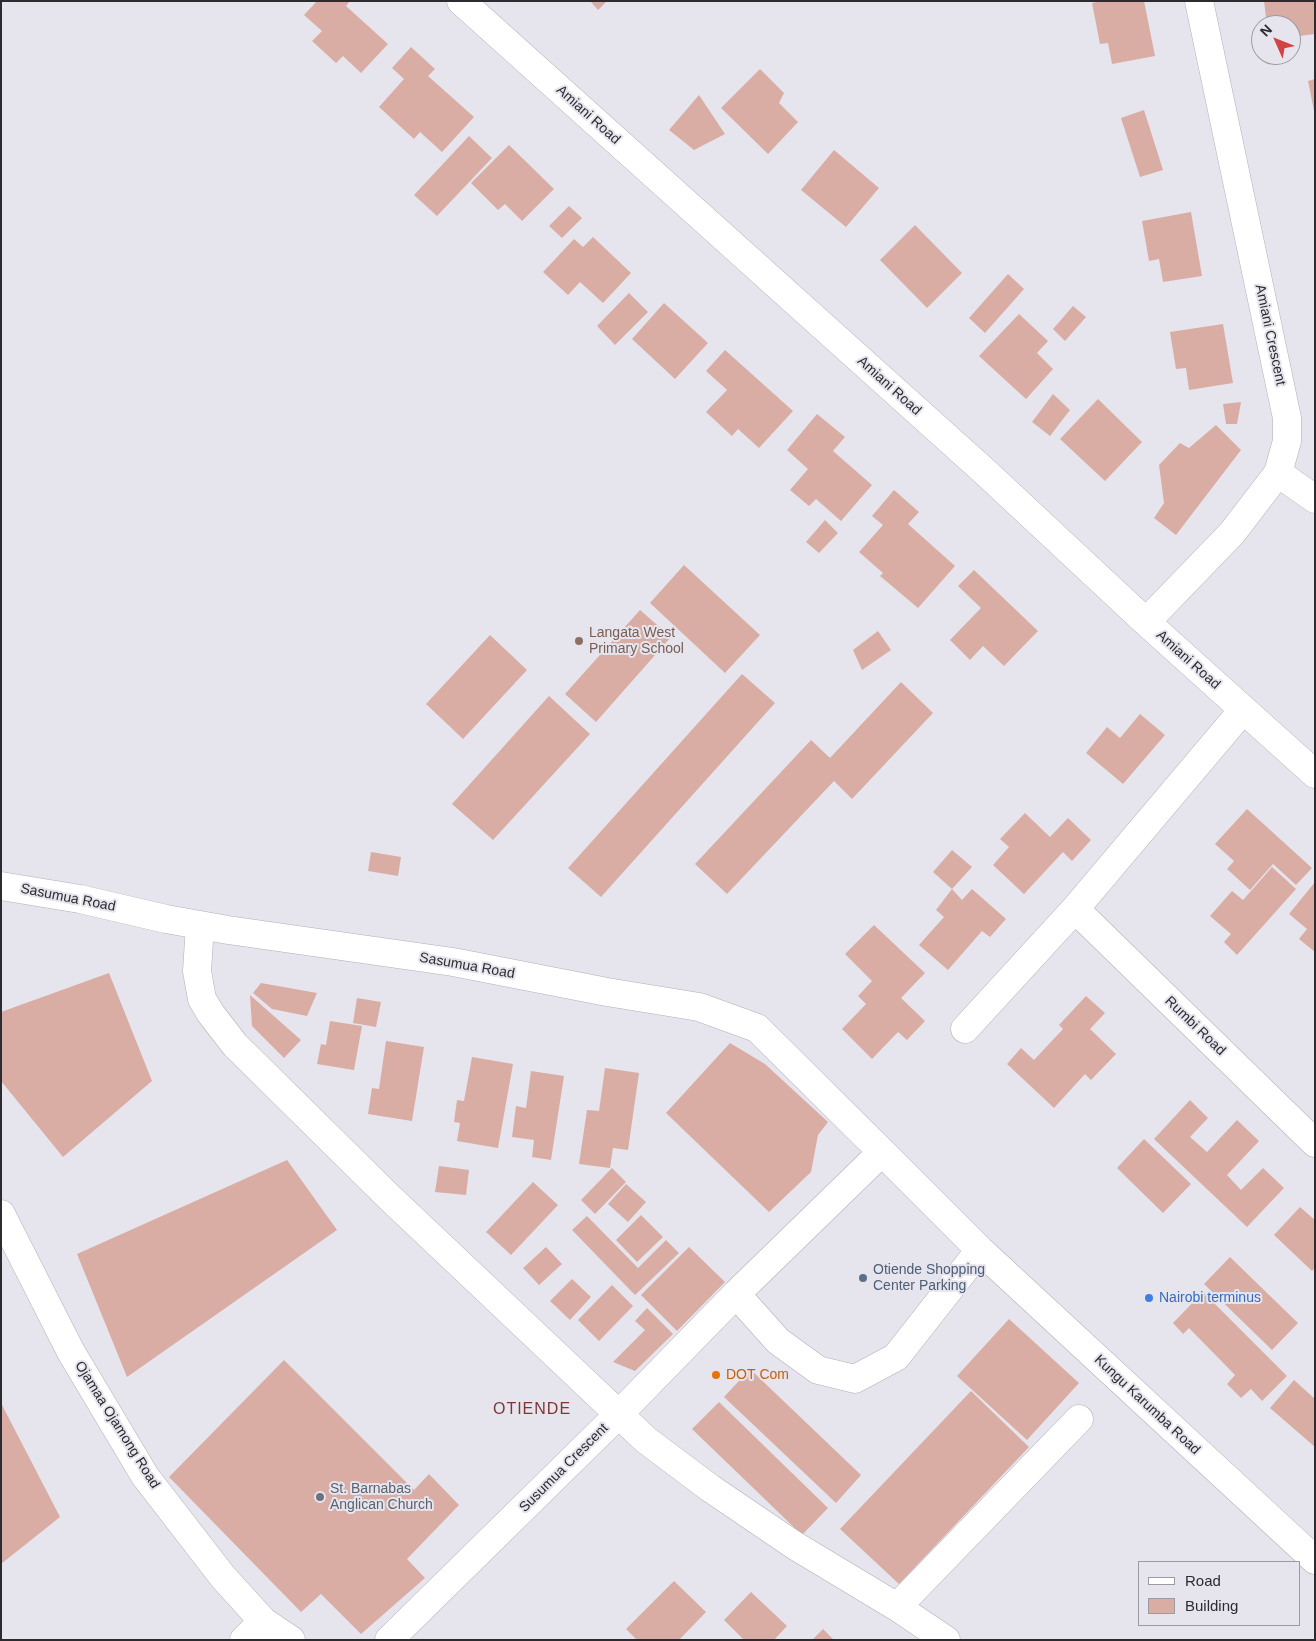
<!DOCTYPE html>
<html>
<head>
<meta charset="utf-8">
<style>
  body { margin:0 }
  #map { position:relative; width:1316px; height:1641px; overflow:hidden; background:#e6e5ee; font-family:Helvetica,sans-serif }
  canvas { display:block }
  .frame { position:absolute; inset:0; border:2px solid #2c2b2f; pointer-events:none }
  .legend { position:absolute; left:1138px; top:1561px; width:162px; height:65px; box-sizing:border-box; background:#e6e5ee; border:1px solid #9c9ba2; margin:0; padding:6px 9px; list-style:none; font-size:15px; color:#2c2b2f }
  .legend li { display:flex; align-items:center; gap:10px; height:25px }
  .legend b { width:25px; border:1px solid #9c9ba2 }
  .north { position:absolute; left:1251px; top:15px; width:50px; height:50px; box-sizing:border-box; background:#e6e5ee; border:1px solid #9c9ba2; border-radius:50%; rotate:314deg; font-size:14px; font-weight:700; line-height:20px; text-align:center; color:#2c2b2f }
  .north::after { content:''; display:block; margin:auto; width:18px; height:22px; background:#d34343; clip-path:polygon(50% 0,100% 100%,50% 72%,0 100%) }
</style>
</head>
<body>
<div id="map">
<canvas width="1316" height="1641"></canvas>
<div class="frame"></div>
<ul class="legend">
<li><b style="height:6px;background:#fff"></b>Road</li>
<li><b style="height:14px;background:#d9ada3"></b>Building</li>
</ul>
<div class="north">N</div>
</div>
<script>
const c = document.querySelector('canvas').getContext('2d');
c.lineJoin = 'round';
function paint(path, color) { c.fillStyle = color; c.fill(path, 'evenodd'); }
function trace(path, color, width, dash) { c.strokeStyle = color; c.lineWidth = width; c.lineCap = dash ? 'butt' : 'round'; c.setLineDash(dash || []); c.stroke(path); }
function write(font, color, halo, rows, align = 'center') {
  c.font = font + ' Helvetica,sans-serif'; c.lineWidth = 4; c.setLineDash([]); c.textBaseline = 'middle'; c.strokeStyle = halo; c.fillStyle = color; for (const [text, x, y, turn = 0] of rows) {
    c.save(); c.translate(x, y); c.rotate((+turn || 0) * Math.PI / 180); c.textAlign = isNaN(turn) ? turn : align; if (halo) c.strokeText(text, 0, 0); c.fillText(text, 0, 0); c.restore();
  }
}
const building = new Path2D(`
  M317,1H350L346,6L388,44L361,73L343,56L336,63L312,41L322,31L304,15Z
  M590,1H607L598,10Z
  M1101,1H1144L1155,56L1112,64L1108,43L1100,44L1092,3Z
  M1264,1H1315V34L1291,37V25H1267Z
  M411,47L435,69L428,76L474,117L442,152L420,132L414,139L379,107L404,79L392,68Z
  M760,69L784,93L779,103L798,122L768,154L721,108Z
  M1315,79V111H1314L1308,81Z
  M699,95L725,134L694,150L669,130Z
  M1144,110L1163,170L1140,177L1121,118Z
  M469,136L492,158L437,216L414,195Z
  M509,145L554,189L522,221L505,204L498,210L471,183Z
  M834,150L879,188L846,227L801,190Z
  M569,206L582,218L562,238L549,226Z
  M1191,212L1202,276L1163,282L1159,259L1149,261L1142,221Z
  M915,225L962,273L927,308L880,260Z
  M593,237L631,273L603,303L580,282L568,295L543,272L574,239L583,247Z
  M1008,274L1024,289L985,333L969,318Z
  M629,293L648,312L615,345L597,326Z
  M664,303L708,343L675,379L632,339Z
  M1073,306L1086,317L1065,341L1053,329Z
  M1019,314L1048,341L1037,353L1053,369L1026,399L979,356Z
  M1223,324L1233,383L1189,390L1186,368L1176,369L1170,332Z
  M725,350L793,411L759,448L738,429L732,436L706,412L727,390L706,371Z
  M1053,394L1070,410L1050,436L1032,422Z
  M1098,399L1142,442L1105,481L1060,439Z
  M1241,402L1237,424H1226L1223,404Z
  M817,414L845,437L833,451L872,485L841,521L816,499L809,506L790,490L808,469L787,450Z
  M1216,425L1241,450L1176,535L1154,518L1164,503L1159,465L1180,443L1189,448Z
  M894,490L919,512L908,524L955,566L918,608L880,576L883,573L859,552L883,525L872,516Z
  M825,520L838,533L819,553L806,542Z
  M684,565L760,635L725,673L650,603Z
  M974,570L1038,631L1004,666L983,646L970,660L950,640L981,608L958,586Z
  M640,610L671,637L596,722L565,694Z
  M878,631L891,650L862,670L853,650Z
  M490,635L527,670L463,739L426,704Z
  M742,674L775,703L601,897L568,868Z
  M901,682L933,713L852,799L834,781L727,894L695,864L811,740L830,758Z
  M549,696L590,734L493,840L452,804Z
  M1140,714L1165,735L1123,784L1086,753L1107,727L1120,738Z
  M1247,809L1312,868L1296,885L1273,864L1250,890L1227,869L1234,861L1215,844Z
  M1025,813L1050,837L1068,818L1091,840L1072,861L1063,852L1024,894L993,865L1009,847L1000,839Z
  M952,850L972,867L952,889L933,872Z
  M371,852L401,857L398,876L368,871Z
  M1272,867L1296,889L1237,955L1224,942L1231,934L1210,916L1232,891L1243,900Z
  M1315,882V952L1299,939L1307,929L1289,914Z
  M952,889L962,900L972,889L1006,919L990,937L982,931L948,970L919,945L944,917L936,910Z
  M874,925L925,973L901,998L925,1021L907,1040L898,1032L872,1059L842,1029L866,1004L858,996L872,981L845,954Z
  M109,973L152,1081L63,1157L1,1081V1012Z
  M261,983L317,993L307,1016L272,1009L253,993Z
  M250,995L301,1040L284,1058L252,1026Z
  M1086,996L1105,1013L1090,1029L1116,1054L1091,1080L1085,1074L1054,1108L1007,1064L1021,1048L1034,1060L1063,1029L1059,1025Z
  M357,998L381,1002L376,1027L353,1023Z
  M330,1021L362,1026L354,1070L317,1064L321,1044L326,1045Z
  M386,1041L424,1047L412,1121L368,1114L372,1088L379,1089Z
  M730,1043L765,1064L828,1122L818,1135L811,1172L769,1212L666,1113Z
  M472,1057L513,1064L498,1148L457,1141L460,1123L454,1122L457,1100L464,1101Z
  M605,1068L639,1073L628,1150L613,1148L610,1168L579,1164L587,1110L599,1111Z
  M531,1071L564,1076L551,1160L532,1157L534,1140L512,1137L516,1106L526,1108Z
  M1190,1100L1208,1118L1190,1137L1207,1152L1237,1120L1259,1141L1227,1175L1241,1190L1263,1168L1284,1188L1247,1227L1154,1139Z
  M1144,1139L1191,1184L1163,1213L1117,1168Z
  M287,1160L337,1230L127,1377L77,1254Z
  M439,1166L469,1170L466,1195L435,1192Z
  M612,1168L626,1182L595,1214L581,1200Z
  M533,1182L558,1205L511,1255L486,1232Z
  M626,1184L646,1202L628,1222L608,1204Z
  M1300,1207L1315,1220V1268L1312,1271L1274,1235Z
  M641,1215L663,1237L637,1262L616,1240Z
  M587,1216L638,1268L666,1240L679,1253L635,1295L572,1230Z
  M546,1247L562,1264L539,1285L523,1268Z
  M689,1247L725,1282L677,1331L641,1295Z
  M1230,1257L1298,1323L1272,1350L1204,1284Z
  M572,1279L591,1297L570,1320L550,1301Z
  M612,1285L633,1306L599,1341L578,1320Z
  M1203,1292L1287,1376L1262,1401L1251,1389L1241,1398L1227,1384L1235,1375L1189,1328L1183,1334L1173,1323Z
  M647,1308L673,1334L635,1371L613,1362L645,1330L635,1321Z
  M1009,1319L1079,1383L1027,1440L957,1376Z
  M284,1360L414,1490L429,1474L459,1505L407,1559L425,1578L361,1634L321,1594L301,1612L169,1477Z
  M750,1369L861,1475L836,1503L724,1397Z
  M1294,1380L1315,1399V1447L1270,1408Z
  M971,1391L1029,1447L899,1584L840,1529Z
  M719,1402L828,1508L802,1535L692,1429Z
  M1,1403L60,1517L1,1564Z
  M674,1581L706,1612L679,1640H637L626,1629Z
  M751,1592L787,1626L774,1640H744L724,1620Z
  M823,1629L834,1640H812Z`);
const street = new Path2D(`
  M461,1L983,470L1146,622L1315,774
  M1278,473L1315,499
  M1146,622L1232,533L1278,473L1287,441V418L1199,1
  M1,886L80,899L166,919L228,930L453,962L607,992L699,1007L757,1028L882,1152
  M1075,909L1315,1143
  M200,925L197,971L202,999L211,1014L235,1045L389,1197L646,1440L710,1488L794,1545L897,1607L946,1640
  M965,1029L1075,909L1243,710
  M1,1214L71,1352L145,1476L223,1577L263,1621L291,1640
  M736,1294L778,1341L818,1370L855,1379L896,1357L980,1250
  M897,1607L1079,1419
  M244,1640L263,1621
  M389,1640L618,1415L736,1294L882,1152L980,1250L1315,1560`);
const markers = [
  [579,641,5,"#8d6e63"],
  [863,1278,5,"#5c6f8a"],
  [1149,1298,5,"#3f7fe0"],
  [716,1375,5,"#e8710a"],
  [320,1497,5,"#6b7280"]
];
const streetNames = [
  ["Amiani Road",588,115,42],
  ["Amiani Crescent",1270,335,78],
  ["Amiani Road",889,386,42],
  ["Amiani Road",1188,660,42],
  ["Sasumua Road",68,898,11],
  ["Sasumua Road",467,966,10],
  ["Rumbi Road",1195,1026,44],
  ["Kungu Karumba Road",1147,1405,43],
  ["Ojamaa Ojamong Road",117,1425,58],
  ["Susumua Crescent",564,1468,-45]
];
const educationNames = [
  ["Langata West",589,633],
  ["Primary School",589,649]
];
const serviceNames = [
  ["Otiende Shopping",873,1270],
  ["Center Parking",873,1286]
];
const shopNames = [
  ["Nairobi terminus",1159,1298]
];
const foodNames = [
  ["DOT Com",726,1375]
];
const worshipNames = [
  ["St. Barnabas",330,1489],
  ["Anglican Church",330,1505]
];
const quarterNames = [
  ["OTIENDE",532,1410]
];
paint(building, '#d9ada3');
trace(street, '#afafb7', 29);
trace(street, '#fff', 28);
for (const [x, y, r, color] of markers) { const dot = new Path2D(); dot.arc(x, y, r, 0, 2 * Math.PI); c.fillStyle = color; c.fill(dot); trace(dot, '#e6e5ee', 2); }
write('14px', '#2c2b2f', '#e6e5ee', streetNames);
write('14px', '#785e54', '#e6e5ee', educationNames, 'left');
write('14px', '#4e5e75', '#e6e5ee', serviceNames, 'left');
write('14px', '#366cbe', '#e6e5ee', shopNames, 'left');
write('14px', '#c56008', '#e6e5ee', foodNames, 'left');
write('14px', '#5b616d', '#e6e5ee', worshipNames, 'left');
c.letterSpacing = '1px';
write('16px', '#7e3633', '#e6e5ee', quarterNames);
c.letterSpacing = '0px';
</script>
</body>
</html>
